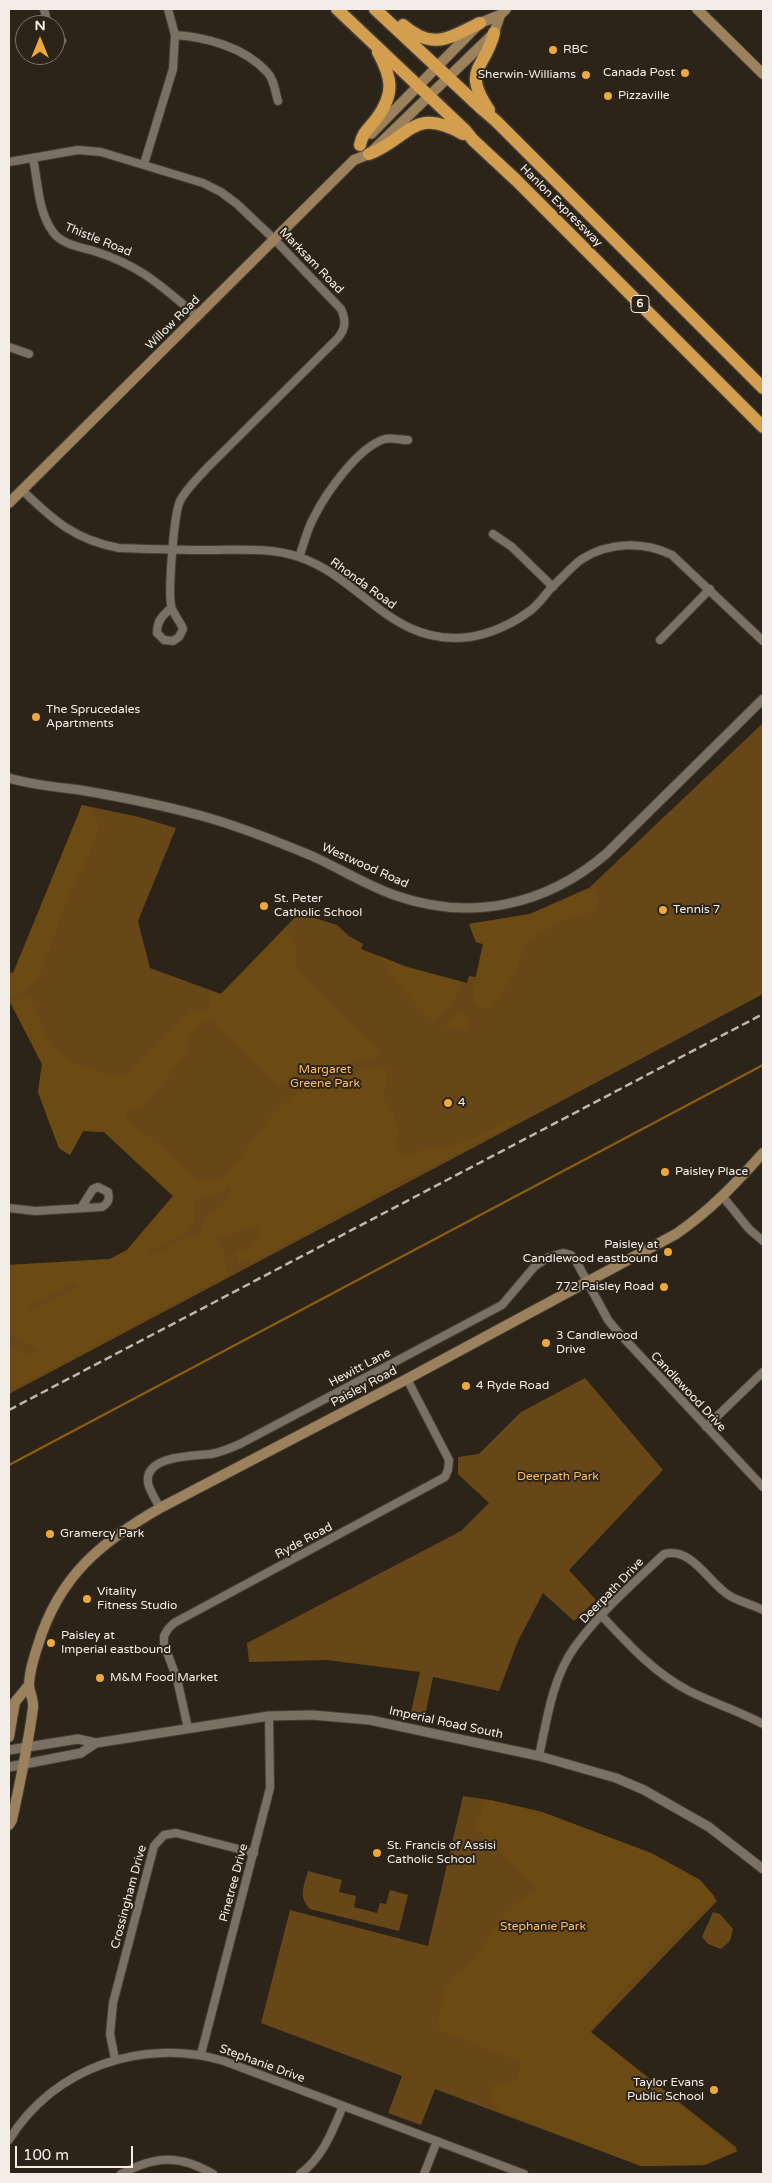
<!DOCTYPE html>
<html>
<head>
<meta charset="utf-8">
<style>
  body { margin:0 }
  #map { position:relative; width:772px; height:2183px; overflow:hidden; background:#2c2419; font-family:"Varela Round",sans-serif }
  canvas { display:block }
  .frame { position:absolute; inset:0; border:10px solid #f2ede6; pointer-events:none }
  .north { position:absolute; left:15px; top:15px; width:50px; height:50px; box-sizing:border-box; background:#2c2419; border:1px solid #7b746b; border-radius:50%; rotate:0deg; font-size:14px; font-weight:700; line-height:20px; text-align:center; color:#f2ede6 }
  .north::after { content:''; display:block; margin:auto; width:18px; height:22px; background:#eea83c; clip-path:polygon(50% 0,100% 100%,50% 72%,0 100%) }
  .scale { position:absolute; left:15px; top:2146px; width:118px; height:22px; box-sizing:border-box; border:2px solid #f2ede6; border-top:0; padding-left:6px; font-size:15px; line-height:18px; white-space:nowrap; color:#f2ede6; -webkit-text-stroke:4px #2c2419; paint-order:stroke }
</style>
</head>
<body>
<div id="map">
<canvas width="772" height="2183"></canvas>
<div class="frame"></div>
<div class="north">N</div>
<div class="scale">100 m</div>
</div>
<script>
const c = document.querySelector('canvas').getContext('2d');
c.lineJoin = 'round';
function paint(path, color) { c.fillStyle = color; c.fill(path, 'evenodd'); }
function trace(path, color, width, dash) { c.strokeStyle = color; c.lineWidth = width; c.lineCap = dash ? 'butt' : 'round'; c.setLineDash(dash || []); c.stroke(path); }
function write(font, color, halo, rows, align = 'center') {
  c.font = font + ' "Varela Round",sans-serif'; c.lineWidth = 4; c.setLineDash([]); c.textBaseline = 'middle'; c.strokeStyle = halo; c.fillStyle = color; for (const [text, x, y, turn = 0] of rows) {
    c.save(); c.translate(x, y); c.rotate((+turn || 0) * Math.PI / 180); c.textAlign = isNaN(turn) ? turn : align; if (halo) c.strokeText(text, 0, 0); c.fillText(text, 0, 0); c.restore();
  }
}
const green = new Path2D(`
  M763,723V994L9,1394V1265L110,1259L127,1250L173,1196L104,1132L83,1131L70,1155L59,1148L38,1092L42,1064L9,1000V994L82,805L139,817L176,828L138,921L150,968L221,994L299,913L337,925L349,936L363,944L361,949L407,967L467,983L469,976L476,977L483,944L476,942L469,924L530,914L589,888Z
  M585,1378L663,1470L569,1570L596,1600L574,1621L543,1593L518,1641L499,1691L433,1677L425,1716L411,1712L420,1672L327,1660L249,1662L247,1643L461,1531L489,1503L458,1474V1457L479,1454L521,1412Z
  M463,1796L490,1800L542,1812L651,1853L700,1880L717,1901L591,2032L737,2148L705,2165L641,2166L435,2089L421,2125L388,2113L402,2076L261,2023L290,1910L428,1946Z
  M308,1871L342,1880L339,1892L356,1896L354,1907L377,1913L380,1903L386,1904L390,1890L408,1895L399,1931L310,1909C298,1897 304,1886 308,1871Z
  M713,1912L720,1914L733,1929L730,1941L721,1949L708,1944L702,1937Z`);
const forest = new Path2D(`
  M82,805L91,808L98,823L97,834L87,860L67,900L40,975C33,985 21,996 9,994V972L13,973Z
  M589,888L597,896L598,910L563,920L526,941L514,975L490,1009L475,1005L473,990L483,944L476,942L469,924L530,914Z
  M286,928C295,943 298,948 295,966L340,1014L379,1048L381,1056L322,1071L279,1085L216,1026L212,1019C197,1022 188,1035 188,1050L143,1108L133,1111H126V1122H131L200,1181L221,1178L228,1173L271,1116L297,1092L343,1076L380,1066L387,1069L384,1099C398,1118 399,1124 396,1148L405,1155L427,1149L449,1147L478,1136L506,1120L519,1121L402,1181L256,1260L239,1264L235,1252L253,1246L254,1241L260,1234L257,1227L216,1237L218,1247H223L228,1275L9,1391V1345L14,1346L26,1355L38,1350L17,1336L9,1335V1265L110,1259L127,1250L173,1196L104,1132L83,1131L70,1155L59,1148L38,1092L42,1064L10,1002L30,997L51,1045L74,1063L103,1073L129,1074L192,1011L208,1010L211,991L221,994ZM229,1186L230,1194L222,1207L205,1218L198,1239L185,1238L149,1257L147,1252L187,1232L194,1221L195,1199L215,1196ZM73,1284L78,1288L30,1311V1306Z
  M379,956L407,967L462,982C455,998 449,1012 433,1022L399,986Z
  M460,1010L469,1023L468,1033L444,1026Z
  M490,1800L542,1812L651,1853L700,1880L715,1897L618,1994L590,2032L738,2151L705,2165L641,2166L500,2112L491,2100L493,2086L517,2080L521,2062L439,2030C438,2010 441,1997 451,1979C454,1972 464,1971 469,1965C490,1939 505,1904 537,1890L476,1827L485,1803Z`);
const stream = new Path2D(`
  M9,1465L763,1065`);
const minor = new Path2D(`
  M44,9L48,25
  M55,33L62,41
  M175,35C206,37 244,47 267,72C274,79 275,91 278,101
  M33,158C38,182 38,212 53,232C61,244 80,247 94,251C141,266 160,285 197,316
  M9,162L78,150L101,152L203,183L221,192L237,204L274,239L341,309C346,320 346,328 338,338L207,468C198,478 186,489 180,501C174,514 167,597 172,609C175,616 180,621 183,629L179,637L173,641L164,640L157,633C157,621 162,616 171,608
  M144,164L173,69L175,35L168,9
  M9,347L29,354
  M22,490C53,520 75,540 119,548C149,549 179,550 209,550C239,550 271,547 299,557C362,578 392,647 469,637C491,634 514,623 531,610C540,603 546,593 554,585C563,577 572,566 582,559C609,542 643,541 672,555L763,641
  M493,534L512,547L553,587
  M299,557C304,544 307,529 314,517C326,493 358,447 385,439C391,437 401,440 408,440
  M660,640L710,589
  M723,1197L749,1229L763,1241
  M9,1208L35,1211L102,1207C108,1203 110,1200 108,1192L98,1187L93,1189L81,1208
  M706,1427L763,1372
  M160,1508C156,1500 150,1492 148,1483C144,1455 194,1456 211,1454C222,1452 231,1448 240,1444L502,1305L535,1266L549,1257L563,1253L571,1255L576,1261L608,1320L617,1331L763,1487
  M602,1616C628,1644 654,1673 689,1691C713,1703 739,1711 763,1724
  M188,1728L177,1679L164,1644V1636L168,1629L174,1623L445,1477L448,1470L449,1460L407,1379
  M539,1756C547,1720 552,1679 574,1648C598,1614 634,1583 664,1554C692,1546 709,1584 730,1596C741,1602 753,1605 763,1610
  M201,2054L270,1788L269,1716
  M115,2059L110,2034L113,2003L154,1846L164,1835L176,1833L254,1853
  M9,2140C54,2067 143,2037 224,2061L524,2174
  M121,2174C155,2156 179,2154 213,2174
  M300,2174C323,2157 332,2132 343,2106
  M424,2174L437,2141`);
const tertiary = new Path2D(`
  M9,778C32,785 56,787 80,790C121,797 162,805 202,816C239,826 276,841 312,856C339,868 366,885 394,895C470,922 545,906 606,854L763,699
  M9,1750L78,1739L96,1743L269,1716L312,1715L370,1720L539,1756L616,1778L644,1790L709,1827L763,1869
  M9,1767L81,1753L96,1743`);
const secondary = new Path2D(`
  M697,9L763,74
  M371,134L480,23L500,15L506,9
  M9,503L354,160L369,154L494,33L500,15
  M9,1737L15,1702L29,1685
  M9,1825L12,1820C20,1783 28,1746 33,1708C34,1701 30,1693 29,1686C29,1673 34,1657 38,1645C59,1576 101,1542 160,1508L407,1379L676,1234C711,1210 735,1184 763,1153`);
const trunk = new Path2D(`
  M337,9L465,130L473,140L516,180L763,427
  M375,9L482,109L496,121L763,388
  M403,25C434,51 448,38 480,23
  M489,110C461,68 485,70 494,33
  M360,145C363,131 369,129 377,118C395,93 392,78 378,52
  M369,154C409,139 413,105 463,134`);
const rail = new Path2D(`
  M9,1410L763,1014`);
const markers = [
  [553,50,5,"#eea83c"],
  [685,73,5,"#eea83c"],
  [586,75,5,"#eea83c"],
  [608,96,5,"#eea83c"],
  [36,717,5,"#eea83c"],
  [264,906,5,"#eea83c"],
  [663,910,5,"#eea83c"],
  [448,1103,5,"#eea83c"],
  [665,1172,5,"#eea83c"],
  [668,1252,5,"#eea83c"],
  [664,1287,5,"#eea83c"],
  [546,1343,5,"#eea83c"],
  [466,1386,5,"#eea83c"],
  [50,1534,5,"#eea83c"],
  [87,1599,5,"#eea83c"],
  [51,1643,5,"#eea83c"],
  [100,1678,5,"#eea83c"],
  [377,1853,5,"#eea83c"],
  [714,2090,5,"#eea83c"]
];
const shields = [
  [640,304,18]
];
const shieldNames = [
  ["6",640,304]
];
const poiNames = [
  ["RBC",563,50],
  ["Canada Post",675,73,"right"],
  ["Sherwin-Williams",576,75,"right"],
  ["Pizzaville",618,96],
  ["The Sprucedales",46,710],
  ["Apartments",46,724],
  ["St. Peter",274,899],
  ["Catholic School",274,913],
  ["Tennis 7",673,910],
  ["4",458,1103],
  ["Paisley Place",675,1172],
  ["Paisley at",658,1245,"right"],
  ["Candlewood eastbound",658,1259,"right"],
  ["772 Paisley Road",654,1287,"right"],
  ["3 Candlewood",556,1336],
  ["Drive",556,1350],
  ["4 Ryde Road",476,1386],
  ["Gramercy Park",60,1534],
  ["Vitality",97,1592],
  ["Fitness Studio",97,1606],
  ["Paisley at",61,1636],
  ["Imperial eastbound",61,1650],
  ["M&M Food Market",110,1678],
  ["St. Francis of Assisi",387,1846],
  ["Catholic School",387,1860],
  ["Taylor Evans",704,2083,"right"],
  ["Public School",704,2097,"right"]
];
const streetNames = [
  ["Hanlon Expressway",561,206,45],
  ["Thistle Road",98,240,22],
  ["Marksam Road",311,261,46],
  ["Willow Road",173,323,-45],
  ["Rhonda Road",363,584,36],
  ["Westwood Road",365,866,24],
  ["Hewitt Lane",360,1368,-28],
  ["Paisley Road",364,1387,-28],
  ["Candlewood Drive",688,1392,47],
  ["Ryde Road",304,1541,-28],
  ["Deerpath Drive",612,1591,-46],
  ["Imperial Road South",446,1723,12],
  ["Pinetree Drive",234,1883,-75],
  ["Crossingham Drive",129,1897,-75],
  ["Stephanie Drive",262,2064,20]
];
const parkNames = [
  ["Margaret",325,1070],
  ["Greene Park",325,1084],
  ["Deerpath Park",558,1477],
  ["Stephanie Park",543,1927]
];
paint(green, '#674718');
paint(forest, '#6c4a13');
trace(stream, '#8a5d10', 2.5);
trace(minor, '#453e36', 10);
trace(tertiary, '#453e36', 11);
trace(secondary, '#453e36', 12);
trace(trunk, '#453e36', 15);
trace(minor, '#7a7064', 8);
trace(tertiary, '#7a7064', 9);
trace(secondary, '#9b815c', 10);
trace(trunk, '#d39e4e', 12);
trace(rail, '#bcb6ae', 2.5, [8, 4]);
for (const [x, y, r, color] of markers) { const dot = new Path2D(); dot.arc(x, y, r, 0, 2 * Math.PI); c.fillStyle = color; c.fill(dot); trace(dot, '#2c2419', 2); }
for (const [x, y, w] of shields) { const box = new Path2D(); box.roundRect(x - w / 2, y - 8.5, w, 17, 4); c.fillStyle = '#2c2419'; c.fill(box); trace(box, '#f2ede6', 1); }
write('bold 11px', '#f2ede6', null, shieldNames);
write('12px', '#f2ede6', '#2c2419', poiNames, 'left');
write('12px', '#f2ede6', '#2c2419', streetNames);
write('12px', '#fdbc5e', '#2c2419', parkNames);
</script>
</body>
</html>
